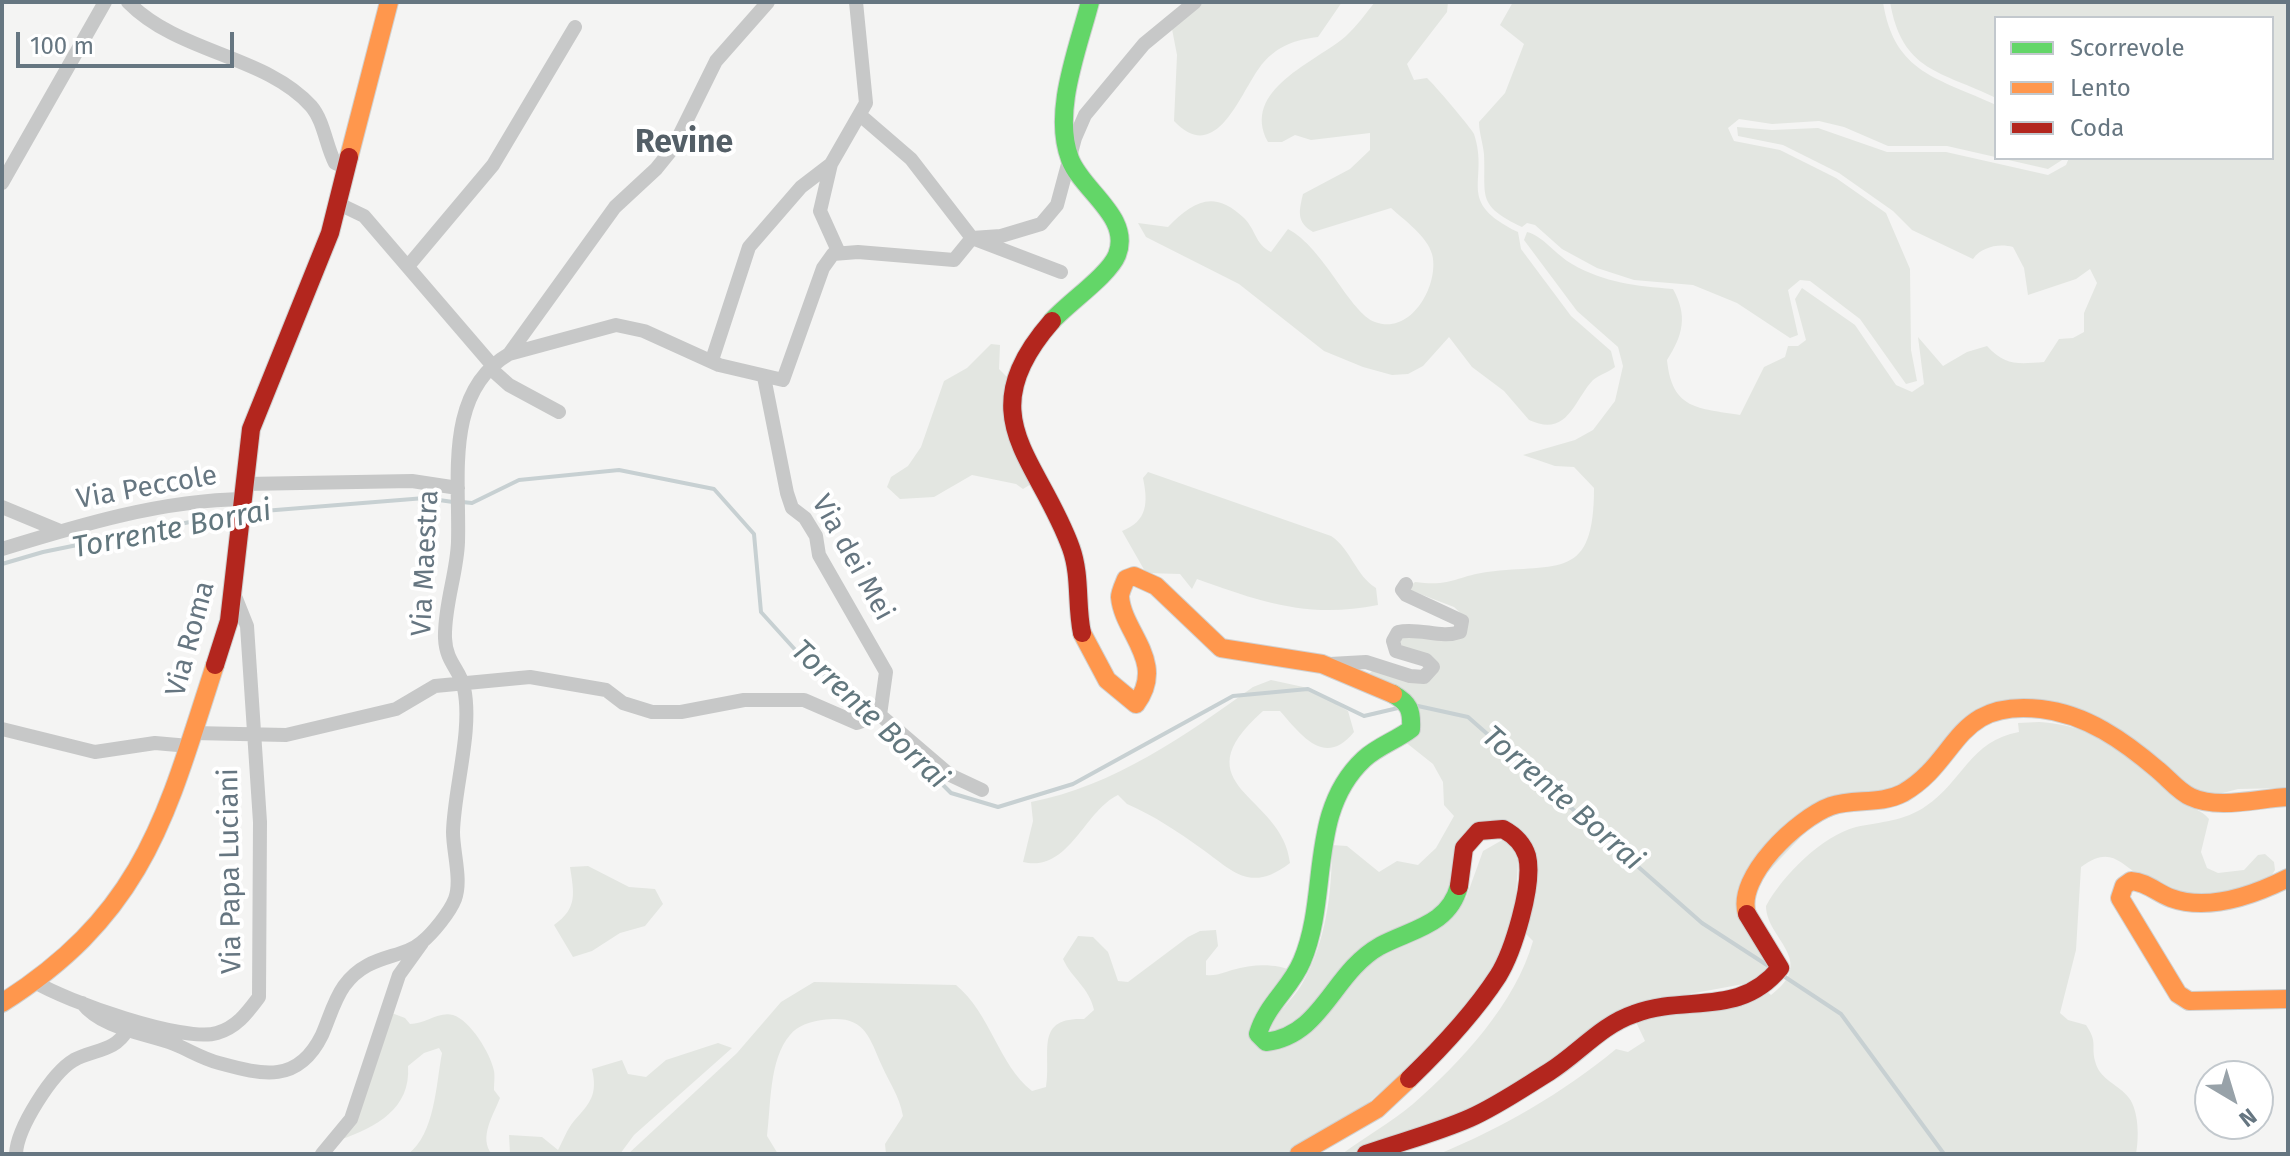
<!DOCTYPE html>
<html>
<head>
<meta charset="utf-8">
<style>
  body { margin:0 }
  #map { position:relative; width:2290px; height:1156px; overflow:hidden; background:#f4f4f3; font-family:"Fira Sans",sans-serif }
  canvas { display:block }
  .frame { position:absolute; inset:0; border:4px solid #667681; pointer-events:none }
  .legend { position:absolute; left:1994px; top:16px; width:280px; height:144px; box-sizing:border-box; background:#fff; border:2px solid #c2c8cd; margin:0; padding:10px 14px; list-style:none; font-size:24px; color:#667681 }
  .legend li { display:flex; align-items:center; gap:16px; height:40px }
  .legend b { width:40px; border:2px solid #c2c8cd }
  .north { position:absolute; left:2194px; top:1060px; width:80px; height:80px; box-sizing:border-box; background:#fff; border:2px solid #c2c8cd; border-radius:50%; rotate:142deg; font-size:22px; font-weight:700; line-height:32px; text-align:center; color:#667681 }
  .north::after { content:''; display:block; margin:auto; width:28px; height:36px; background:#98a2a9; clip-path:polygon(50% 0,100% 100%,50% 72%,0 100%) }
  .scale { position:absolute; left:16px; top:32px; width:218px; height:36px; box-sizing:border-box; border:4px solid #667681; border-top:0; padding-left:10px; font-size:24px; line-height:28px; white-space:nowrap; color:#667681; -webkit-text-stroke:6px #fff; paint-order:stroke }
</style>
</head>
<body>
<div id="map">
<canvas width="2290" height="1156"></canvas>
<div class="frame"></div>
<ul class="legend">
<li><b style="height:10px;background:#63d668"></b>Scorrevole</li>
<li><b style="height:10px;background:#ff974d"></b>Lento</li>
<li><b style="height:10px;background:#b3261e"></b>Coda</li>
</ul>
<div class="north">N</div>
<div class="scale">100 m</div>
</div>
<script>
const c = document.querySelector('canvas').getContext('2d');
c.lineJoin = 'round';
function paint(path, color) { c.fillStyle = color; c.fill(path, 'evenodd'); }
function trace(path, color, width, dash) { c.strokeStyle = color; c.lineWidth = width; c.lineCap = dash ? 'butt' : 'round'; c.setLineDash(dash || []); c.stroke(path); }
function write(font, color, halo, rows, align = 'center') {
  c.font = font + ' "Fira Sans",sans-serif'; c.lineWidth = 8; c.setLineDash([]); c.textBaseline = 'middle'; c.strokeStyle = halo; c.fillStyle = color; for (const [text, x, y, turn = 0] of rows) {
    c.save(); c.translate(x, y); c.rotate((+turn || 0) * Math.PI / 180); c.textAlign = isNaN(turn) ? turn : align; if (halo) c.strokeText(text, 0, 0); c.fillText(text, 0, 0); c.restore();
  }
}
const green = new Path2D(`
  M1204,2H1342L1318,37C1295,40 1279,45 1263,63C1242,87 1218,168 1174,121L1177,55L1172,29Z
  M1375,2H1448L1447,12L1407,64L1414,80L1427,78C1433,83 1472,129 1474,134C1490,182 1454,201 1518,232L1521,249L1571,316L1611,351L1615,367C1609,372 1599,375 1593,380C1574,400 1568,438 1529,420L1504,391L1472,367L1449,337L1423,366L1408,374L1392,375L1363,367L1324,351L1239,284L1146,237L1138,223L1168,227C1193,201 1214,189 1244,218C1256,230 1255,244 1271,252L1288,229C1324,248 1350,313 1375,322C1412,336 1440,283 1432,254C1427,236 1404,220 1391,208L1313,232C1296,222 1299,211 1303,194L1350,169L1370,150V133L1311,140L1295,135L1282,142H1268C1240,90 1316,62 1346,36C1357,26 1366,13 1375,2Z
  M1513,2H1883C1894,74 1939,78 1996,105V158L2062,160L2048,169L1947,146H1888L1844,127L1819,121L1772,124L1739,119L1728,128L1734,141L1780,150L1836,178L1886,213L1910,269L1911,350L1917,381L1906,384L1860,319L1810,281L1800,280L1788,290L1798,335L1790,338L1737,303L1693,285L1634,280L1597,268L1562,249L1535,225L1527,223L1522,227C1476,205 1486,197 1484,154C1483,143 1479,133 1479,122L1505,93L1524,44L1500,25Z
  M1890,2H2288V788L2238,789L2208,797L2079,716L1989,719L1931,774L1812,825L1750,891L1769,964L1765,972L1749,983L1673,997L1580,1052L1378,1154H1342C1365,1137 1390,1123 1413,1104C1460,1063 1516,1003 1533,941L1525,933L1531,888L1511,828L1474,845L1456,893L1279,1038L1269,1030C1275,1013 1293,1000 1302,984C1326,942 1332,893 1332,845L1347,846L1379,872L1397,861L1418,865L1436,848L1454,816L1444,805L1443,782L1433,764L1399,737L1412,725L1368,675L1374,669L1435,671L1402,647L1400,639L1403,634L1450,640L1466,618L1454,607L1407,589L1415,582C1452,587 1457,576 1487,572C1559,563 1594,581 1594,488L1574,467L1555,466L1523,455L1575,440L1593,430L1615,401L1623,366L1618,347L1577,311L1524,240L1527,232C1542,235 1557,256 1572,264C1605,283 1636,286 1673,289C1688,316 1683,335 1667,360C1672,410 1698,408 1740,415L1764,367L1785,357L1788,346H1798L1806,340L1795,299L1802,288L1855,325L1896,385L1912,392L1924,384L1918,337L1943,366L1967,352L1987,346C2005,366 2018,364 2044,362L2059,339L2073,338L2084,332V313L2097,283L2090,269L2076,279L2028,295L2024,268L2013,247C1999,243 1981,247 1973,259L1912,230L1893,211L1839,173L1783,145L1738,136L1737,127L1772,130L1818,128L1887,152H1946L2048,175L2066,165L2069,158H2272V18H1996V98C1941,71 1902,72 1890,2Z
  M991,344L1000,345L999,369L1010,380L1031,484L1023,489L1016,484L972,475L934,497L900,499L887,487L891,477L908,466L921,447L944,381L967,368Z
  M1148,472L1331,536C1351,549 1356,576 1376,588L1378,605C1309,619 1261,602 1197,579L1192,589L1180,574L1146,573L1122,531C1148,521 1148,502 1143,478Z
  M1271,680L1308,688L1348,711L1354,732C1325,768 1301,735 1280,711H1263C1177,787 1283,794 1290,863C1251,893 1234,872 1202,849C1180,833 1153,815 1127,804L1118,795C1084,811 1069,873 1023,862L1033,821L1031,802C1114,786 1186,735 1253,687Z
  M2039,722C2111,727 2131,763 2183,802C2192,809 2202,810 2209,819L2201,852L2207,868L2218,873L2244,870L2258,855L2265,854L2274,862L2275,870L2270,878C2252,883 2215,899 2198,898C2188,898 2149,881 2140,876C2117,860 2109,847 2081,867L2076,950L2060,1013L2068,1020L2086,1025C2098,1043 2091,1044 2095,1061C2100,1081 2119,1084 2129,1098C2139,1111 2139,1139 2136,1154H1439C1502,1128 1563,1093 1616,1049L1628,1052L1645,1041L1636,1022L1764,989L1771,995C1818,960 1766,939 1766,906C1783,875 1822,836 1856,827C1880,822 1905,821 1926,806C1963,781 1970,741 2019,732L2018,723Z
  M1504,839L1519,843L1514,931L1462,1023L1308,1154H886L885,1144L903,1116C899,1095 890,1084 882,1066C868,1034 864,1014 822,1020C810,1022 798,1025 790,1035C769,1059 771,1106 767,1136L778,1154H628L737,1053L781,1002L814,982L956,985C991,1014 998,1064 1032,1091L1046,1087C1052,1054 1033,1017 1084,1019L1094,1010C1089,987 1072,979 1063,959L1078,936L1093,937L1108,952L1118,981L1128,982L1188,937L1200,931L1216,930L1218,946L1206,961V975C1217,976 1222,973 1232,970C1255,964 1274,963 1296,972L1273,1004L1269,1045L1345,981L1466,898L1483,851Z
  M588,866L629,887L655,889L663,904L645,926L620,933L592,951L573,957L554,925C578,908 574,893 570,867Z
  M389,1012L405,1018L410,1024C425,1024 439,1011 453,1015C470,1020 491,1054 494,1071C495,1076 494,1084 494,1090L500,1098C494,1114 478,1138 492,1154H408C435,1134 436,1084 442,1053L439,1048L424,1053L408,1066C411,1109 376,1127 340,1140Z
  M718,1043L732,1048L634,1135L620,1154H510L509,1135L542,1137L558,1150C563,1141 567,1129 574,1121C590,1103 598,1095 592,1069L622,1060L628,1074L646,1077L666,1060Z`);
const stream = new Path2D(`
  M462,502L472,503L519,480L619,470L714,489L754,534L761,612L799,654L870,714
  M251,512L425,498L453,502
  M2,564L43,552L234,513
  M1418,706L1468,717L1702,923L1770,967
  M894,736L951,793L998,807L1073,784L1233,696L1308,689L1364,716L1398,708
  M1785,977L1841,1014L1944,1154`);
const street = new Path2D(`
  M128,2C179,54 265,55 311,106C324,121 326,146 335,163L348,169
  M860,115L911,159L972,238L1061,272
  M831,164L820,211L839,253
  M2,183L105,2
  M339,204L364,216L492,365
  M972,238L1001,236L1041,224L1057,205L1075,138L1085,115L1144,44L1195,2
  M409,265L493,165L575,27
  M509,354L616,325L644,331L719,365L783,380L823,268L833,254L858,252L954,260L972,238
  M712,360L749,247L801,187L831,164L866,103L856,2
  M490,368L509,385L559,412
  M245,484L412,481L458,488
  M2,507L60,531
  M2,549C80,525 162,500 244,499
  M1330,664L1366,662L1410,676L1424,677L1433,667L1426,660L1396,651L1393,641L1398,632C1419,627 1441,639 1460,632L1462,621L1406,595L1402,590L1406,584
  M880,715L950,775L982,790
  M2,729L95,752L155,743L189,746
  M193,733L286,735L396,709L435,686L530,677L606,690L623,703L652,712H681L744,700H804L857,723L880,715L886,672L819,555L816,536L805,518L792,508L787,493L764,377
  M35,982C66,1001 184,1043 217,1033C237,1027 247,1013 259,997L260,822L247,626L235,596
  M82,1003C102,1029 145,1033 174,1044C189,1050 203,1059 219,1063C263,1075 298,1084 322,1035C329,1019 334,1000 344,986C368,953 401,960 422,942C433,933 450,912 455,899C462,880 453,852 453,832C454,789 473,730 464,688C460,669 446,663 445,638C444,606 457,573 458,542C460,478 444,392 509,354L615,207L656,169L673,148L716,61L768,2
  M16,1154C17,1128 52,1073 74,1060C94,1049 115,1052 127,1030
  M322,1154L351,1119L399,975L422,943`);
const fast = new Path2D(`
  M1052,321C1068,303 1109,275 1117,255C1132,217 1082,191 1070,159C1052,112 1078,49 1090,2
  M1393,694C1409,703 1412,710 1411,729C1397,740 1378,746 1364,759C1307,812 1330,895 1302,961C1291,988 1266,1005 1258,1034L1266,1042C1323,1035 1332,973 1380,946C1412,929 1449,925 1459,886`);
const slow = new Path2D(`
  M349,157L389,2
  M1082,633L1107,680L1136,704C1167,662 1123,633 1120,597C1120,592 1124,584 1126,579L1134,576L1156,586L1221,648L1322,664L1393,694
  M2288,878C2254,895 2209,912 2171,898C2157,893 2147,882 2131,881L2124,886L2120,898L2178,994L2189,1001L2288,999
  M1747,914C1735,877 1798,818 1831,806C1854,798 1880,805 1903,793C1960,760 1953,699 2041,709C2086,714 2124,741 2158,770C2168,778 2179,792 2191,797C2218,810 2260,798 2288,797
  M2,1003C145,912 166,816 215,665
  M1299,1154L1377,1109L1409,1079`);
const jam = new Path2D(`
  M1052,321C968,417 1038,457 1071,548C1081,576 1076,605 1082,633
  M215,665L229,621L251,429L330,233L349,157
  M1409,1079C1441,1048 1474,1013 1498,976C1513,952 1534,884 1527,856C1523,843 1514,835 1503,829L1479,831L1464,848L1459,886
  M1366,1154C1400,1142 1436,1133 1470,1118C1497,1106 1523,1088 1549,1072C1578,1054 1601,1025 1634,1014C1687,994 1739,1018 1780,968L1747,914`);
const streetNames = [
  ["Via Peccole",147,488,-10],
  ["Via dei Mei",852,558,61],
  ["Via Maestra",426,563,-87],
  ["Via Roma",191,639,-75],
  ["Via Papa Luciani",231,871,-91]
];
const waterNames = [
  ["Torrente Borrai",172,530,-11],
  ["Torrente Borrai",869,715,43],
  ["Torrente Borrai",1562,799,41]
];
const quarterNames = [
  ["Revine",684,143]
];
paint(green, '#e3e6e1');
trace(stream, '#c7d0d2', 4);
trace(fast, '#d0d1d1', 20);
trace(slow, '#d0d1d1', 20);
trace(jam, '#d0d1d1', 20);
trace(street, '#c7c8c8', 14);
trace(fast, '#63d668', 18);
trace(slow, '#ff974d', 18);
trace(jam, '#b3261e', 18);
write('28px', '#667681', '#fff', streetNames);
write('italic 30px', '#62777e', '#fff', waterNames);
write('bold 32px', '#545f67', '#fff', quarterNames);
</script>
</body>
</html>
